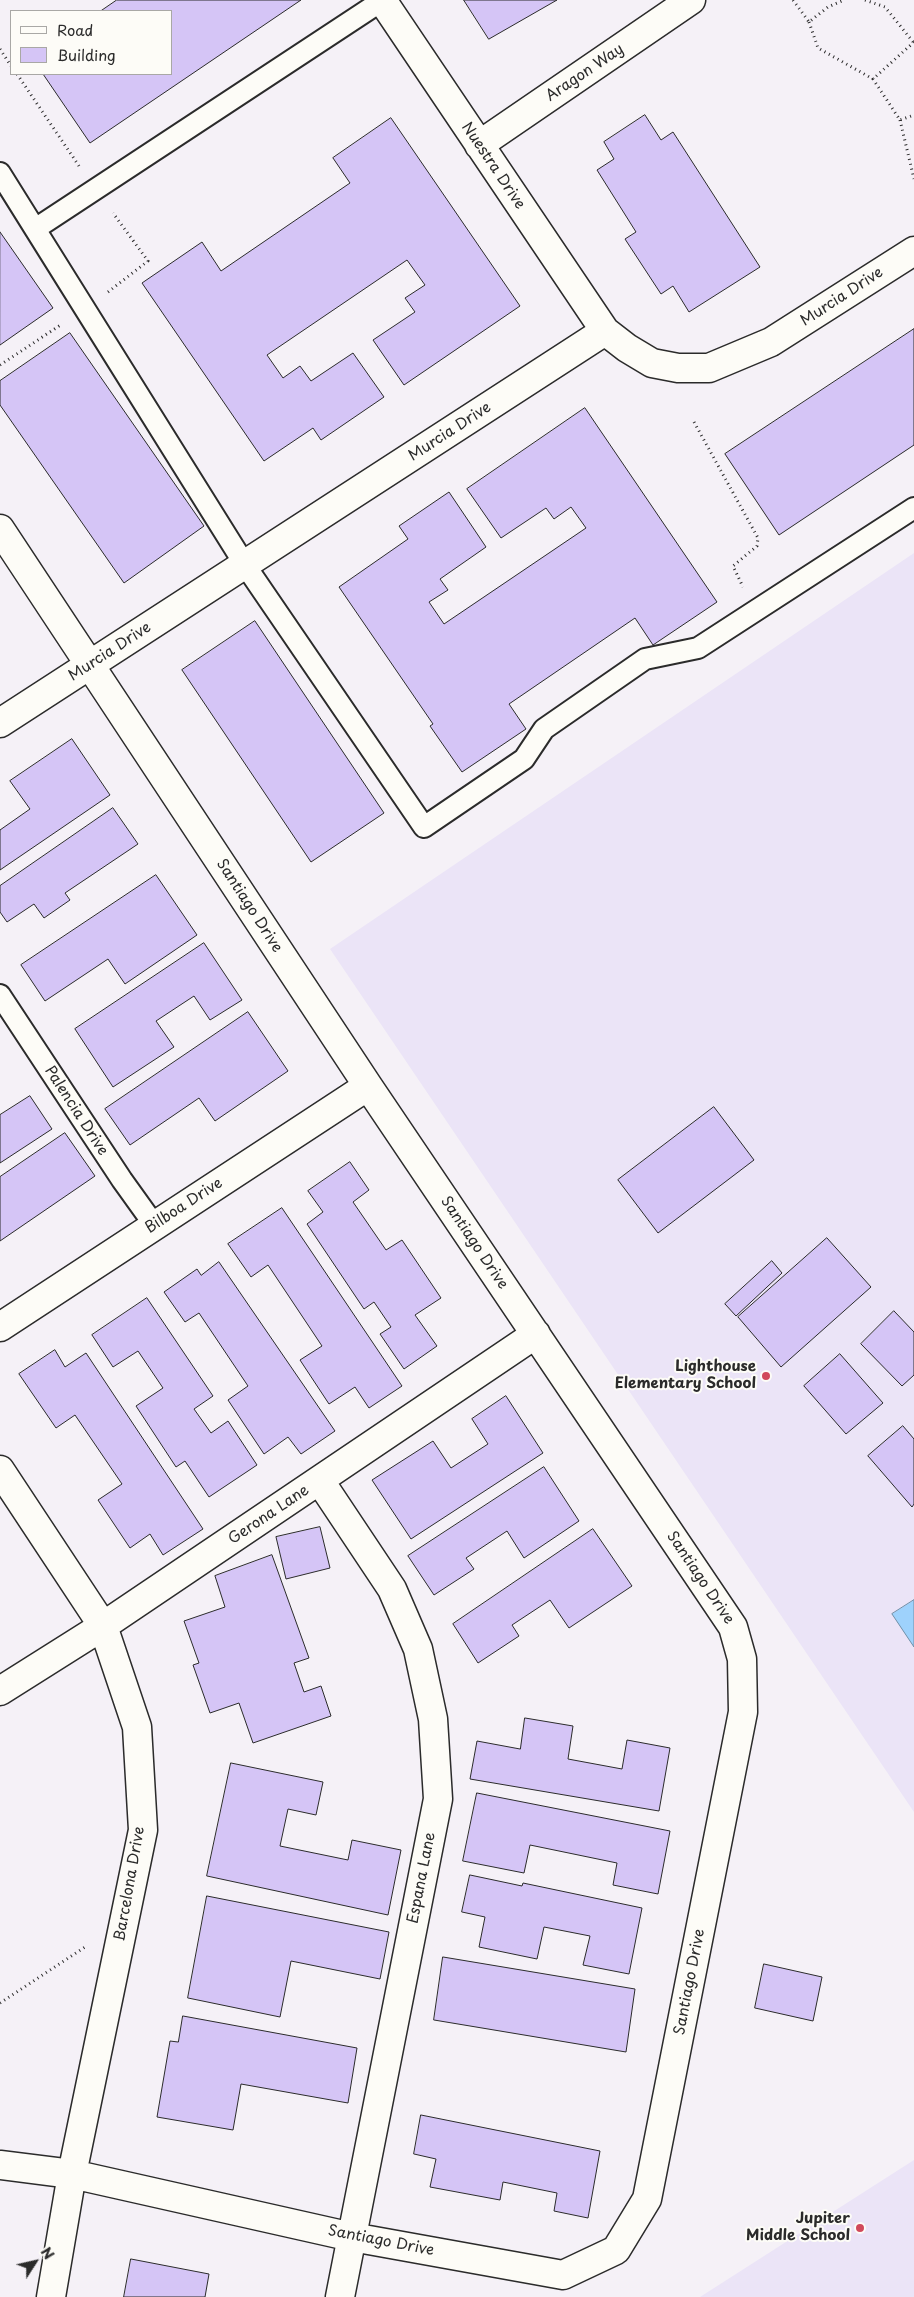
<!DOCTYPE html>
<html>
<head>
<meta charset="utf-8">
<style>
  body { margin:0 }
  #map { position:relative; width:914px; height:2297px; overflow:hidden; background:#f5f1f7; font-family:"Playpen Sans",sans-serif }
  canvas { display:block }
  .legend { position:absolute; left:10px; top:10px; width:162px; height:65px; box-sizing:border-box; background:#fdfcf7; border:1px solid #a9a8a5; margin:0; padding:6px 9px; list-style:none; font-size:15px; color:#2b2b2b }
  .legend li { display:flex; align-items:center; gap:10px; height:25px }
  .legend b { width:25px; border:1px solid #a9a8a5 }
  .north { position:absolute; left:10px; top:2237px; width:50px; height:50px; -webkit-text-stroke:4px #fdfcf7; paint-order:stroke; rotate:55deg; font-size:14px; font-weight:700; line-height:20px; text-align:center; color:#2b2b2b }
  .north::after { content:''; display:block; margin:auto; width:18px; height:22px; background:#2b2b2b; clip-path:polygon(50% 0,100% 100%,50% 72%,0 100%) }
</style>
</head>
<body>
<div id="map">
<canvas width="914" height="2297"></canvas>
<ul class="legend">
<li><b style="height:6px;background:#fdfcf7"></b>Road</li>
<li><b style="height:14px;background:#d5c5f6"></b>Building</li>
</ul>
<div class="north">N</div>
</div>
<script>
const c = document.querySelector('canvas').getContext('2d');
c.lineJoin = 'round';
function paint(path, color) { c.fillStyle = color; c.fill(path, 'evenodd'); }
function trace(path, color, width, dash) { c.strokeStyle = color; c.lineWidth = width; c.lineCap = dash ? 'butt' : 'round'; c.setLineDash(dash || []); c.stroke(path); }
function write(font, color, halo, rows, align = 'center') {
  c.font = font + ' "Playpen Sans",sans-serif'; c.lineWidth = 4; c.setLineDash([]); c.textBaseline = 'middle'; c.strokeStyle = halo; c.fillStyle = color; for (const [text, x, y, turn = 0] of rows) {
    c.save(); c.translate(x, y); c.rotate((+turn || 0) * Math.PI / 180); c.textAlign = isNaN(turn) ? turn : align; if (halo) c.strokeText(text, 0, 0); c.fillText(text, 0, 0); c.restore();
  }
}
const built = new Path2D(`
  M914,553V1812L330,949Z
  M914,2160V2297H700Z`);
const water = new Path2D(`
  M914,1600V1647L892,1614Z`);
const building = new Path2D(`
  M117,0H301L90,143L43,74H171V11H101Z
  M464,0H557L489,39Z
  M645,115L661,140L673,132L760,267L689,312L673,286L661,294L625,239L636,232L597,170L614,159L604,142Z
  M391,118L520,306L404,385L373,340L415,312L405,298L425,285L407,260L267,355L283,378L300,366L311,381L353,353L384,397L321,440L313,428L264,461L142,283L202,242L221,271L350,183L333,158Z
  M0,232L53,308L0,345Z
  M914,329V445L779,535L725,454Z
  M70,333L204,526L124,583L0,405V381Z
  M585,408L717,602L653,645L635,618L509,704L526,729L462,772L430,726L433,724L339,587L408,539L399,526L449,492L486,547L440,579L448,590L429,602L444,624L586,528L571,507L554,519L546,508L501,538L467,489Z
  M255,621L384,813L311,862L182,670Z
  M72,739L110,795L0,870V830L30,809L10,781Z
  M113,808L138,844L65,893L70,900L44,918L34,904L7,922L0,912V886Z
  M156,875L197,935L125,984L108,959L45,1001L21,965Z
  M204,943L242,1000L210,1020L194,996L156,1021L174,1047L113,1087L75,1029Z
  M248,1012L288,1071L215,1121L199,1098L130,1145L105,1109Z
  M30,1096L52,1129L0,1163V1115Z
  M714,1107L754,1160L658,1233L618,1180Z
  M65,1133L95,1176L0,1241V1177Z
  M350,1162L369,1190L353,1202L386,1250L402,1240L441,1298L415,1315L437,1346L404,1369L380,1334L391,1327L374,1302L364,1309L307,1224L323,1212L308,1191Z
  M282,1208L402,1386L369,1408L355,1387L329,1404L300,1360L322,1346L268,1265L251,1277L228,1244Z
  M827,1238L871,1287L781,1367L738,1317Z
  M772,1261L782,1273L736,1316L725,1304Z
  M219,1262L335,1431L301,1454L288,1437L264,1454L228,1400L248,1386L199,1313L185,1322L164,1292L197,1269L201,1275Z
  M147,1298L213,1396L194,1409L211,1433L228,1421L257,1465L209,1497L185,1461L176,1467L136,1406L163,1388L138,1351L113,1367L92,1335Z
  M894,1311L914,1332V1375L902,1386L861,1344Z
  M55,1350L65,1367L86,1353L203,1529L163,1555L150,1534L130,1548L98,1500L122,1484L75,1415L56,1428L19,1374Z
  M840,1354L883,1403L846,1434L804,1386Z
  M506,1396L543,1453L411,1539L372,1480L433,1441L451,1468L488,1444L472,1419Z
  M903,1426L914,1439V1504L912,1507L868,1456Z
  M544,1467L579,1521L524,1558L507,1531L466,1558L474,1569L434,1595L408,1556Z
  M320,1527L330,1568L286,1579L276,1537Z
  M593,1529L632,1586L569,1628L550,1600L512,1625L519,1636L478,1663L453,1624Z
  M272,1555L309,1658L294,1663L304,1692L321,1686L331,1716L253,1743L239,1703L210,1713L193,1665L199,1663L184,1621L225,1607L215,1576Z
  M525,1718L573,1726L568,1759L622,1769L627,1740L670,1748L659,1811L470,1779L477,1741L520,1749Z
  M231,1763L323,1782L316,1815L288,1809L280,1846L348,1860L352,1840L401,1850L388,1915L207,1876Z
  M477,1793L670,1831L658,1894L613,1885L617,1863L530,1845L524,1873L463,1861Z
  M470,1875L522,1886L523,1883L642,1908L629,1974L583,1965L590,1936L544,1927L537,1959L479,1947L485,1917L462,1912Z
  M207,1896L389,1932L380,1979L291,1961L280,2017L188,1998Z
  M443,1957L635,1989L626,2052L434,2020Z
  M764,1964L822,1977L813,2021L755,2008Z
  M183,2016L357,2048L348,2103L241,2084L233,2130L157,2117L170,2041L178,2042Z
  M421,2115L600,2151L588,2218L554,2211L557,2193L503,2182L500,2200L430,2187L436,2159L414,2154Z
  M131,2259L209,2274L205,2297H124Z`);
const path = new Path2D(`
  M793,0L809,22L828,7L844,0
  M865,0L885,7L914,43
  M809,22L818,48L873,79
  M914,42L873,79L900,120L914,115
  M0,49L11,66
  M17,74L79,166
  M900,120L914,179
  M108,292L148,261L113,213
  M0,365L62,324
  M694,422L758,538L757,546L733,566L743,587
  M0,2003L85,1947`);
const lane = new Path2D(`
  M0,173L245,565L424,827L524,759L544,729L645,659L698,648L914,508
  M35,229L383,0
  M0,995L122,1180L155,1226`);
const street = new Path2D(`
  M382,0L605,331L627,348L652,363L678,368H709L771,342L914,251
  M479,145L691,0
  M0,529L368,1086L733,1627L742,1659L743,1712L647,2199L616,2250L563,2275L352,2237L72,2174L0,2165
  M0,723L605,331
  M0,1327L368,1086
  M0,1470L103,1626L137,1727L143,1830L72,2174L51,2297
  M320,1481L392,1589L418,1649L433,1719L438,1799L340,2297
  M0,1691L103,1626L536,1334`);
const markers = [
  [766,1376,5,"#d1495b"],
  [860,2228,5,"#d1495b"]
];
const streetNames = [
  ["Aragon Way",585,73,-34],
  ["Nuestra Drive",493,166,56],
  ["Murcia Drive",842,297,-33],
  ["Murcia Drive",450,432,-33],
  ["Murcia Drive",110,652,-33],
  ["Santiago Drive",249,906,57],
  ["Palencia Drive",76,1111,57],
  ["Bilboa Drive",184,1206,-33],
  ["Santiago Drive",474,1243,56],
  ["Gerona Lane",269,1515,-34],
  ["Santiago Drive",700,1578,56],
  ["Espana Lane",422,1878,-79],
  ["Barcelona Drive",130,1884,-80],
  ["Santiago Drive",690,1982,-79],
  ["Santiago Drive",381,2241,11]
];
const poiNames = [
  ["Lighthouse",756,1367],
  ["Elementary School",756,1384],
  ["Jupiter",850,2219],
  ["Middle School",850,2236]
];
paint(built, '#ebe4f7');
paint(water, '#9ed2fc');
trace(water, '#708fa8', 1);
paint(building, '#d5c5f6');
trace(building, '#2b2b2b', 1);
trace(lane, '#2b2b2b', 24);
trace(street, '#2b2b2b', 31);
trace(path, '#2b2b2b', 3, [1, 4]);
trace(lane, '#fdfcf7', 20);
trace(street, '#fdfcf7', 28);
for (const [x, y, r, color] of markers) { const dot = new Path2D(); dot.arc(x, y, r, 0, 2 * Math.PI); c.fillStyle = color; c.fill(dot); trace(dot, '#fdfcf7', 2); }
write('15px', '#2b2b2b', '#fdfcf7', streetNames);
write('bold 15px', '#2b2b2b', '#fdfcf7', poiNames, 'right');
</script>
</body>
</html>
